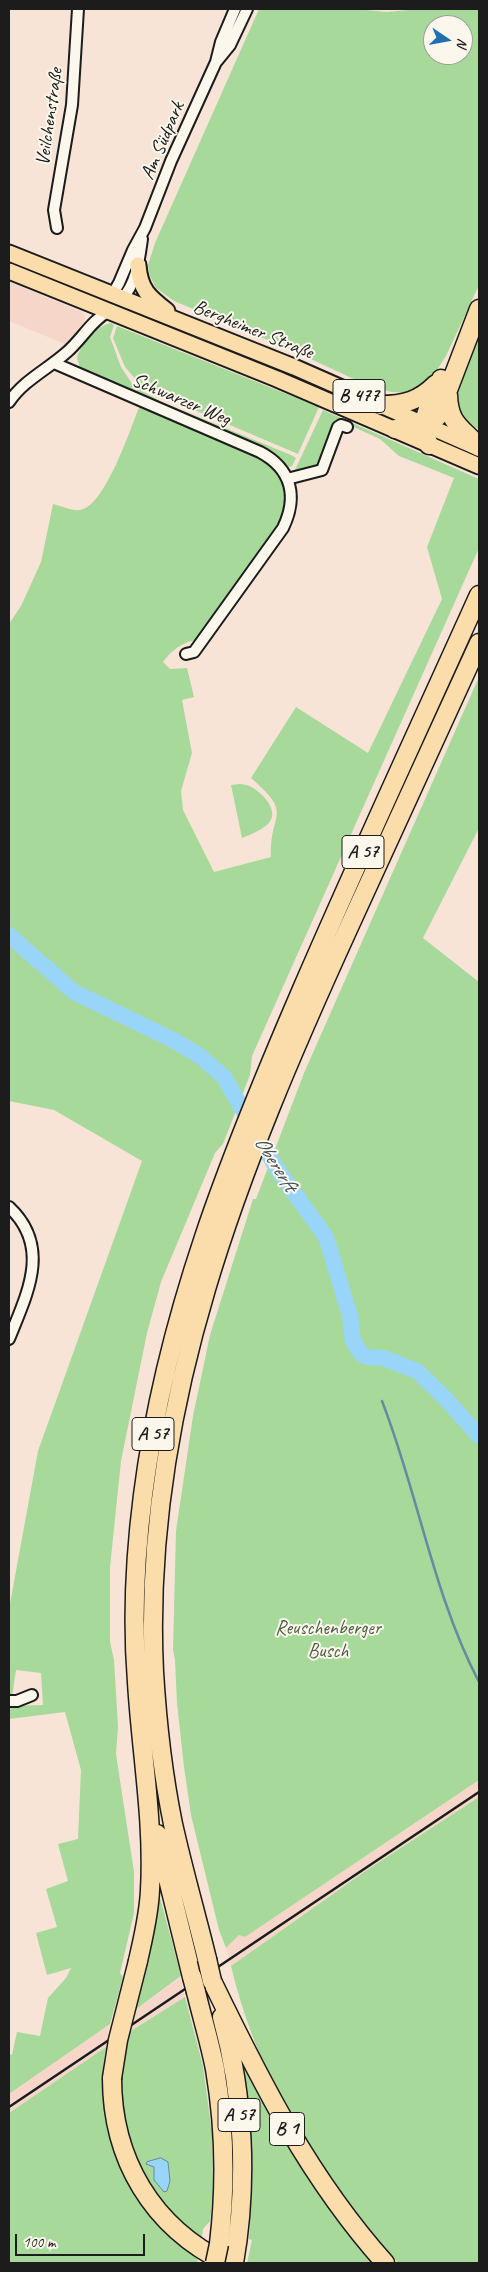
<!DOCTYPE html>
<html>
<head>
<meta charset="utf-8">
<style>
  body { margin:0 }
  #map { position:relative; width:488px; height:2272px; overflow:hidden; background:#f7e4d7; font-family:Caveat,sans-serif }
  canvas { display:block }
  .frame { position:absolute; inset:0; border:10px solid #1c1c1c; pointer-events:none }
  .north { position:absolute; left:423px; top:15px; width:50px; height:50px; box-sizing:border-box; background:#fbf7ec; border:1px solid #a29f99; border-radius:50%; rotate:102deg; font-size:14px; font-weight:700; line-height:20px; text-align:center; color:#1c1c1c }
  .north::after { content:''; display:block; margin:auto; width:18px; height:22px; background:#1f6fb2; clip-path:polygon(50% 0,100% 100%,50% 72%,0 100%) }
  .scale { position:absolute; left:15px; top:2234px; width:130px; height:22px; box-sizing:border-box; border:2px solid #1c1c1c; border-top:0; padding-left:6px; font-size:15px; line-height:18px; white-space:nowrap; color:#1c1c1c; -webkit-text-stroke:4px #fbf7ec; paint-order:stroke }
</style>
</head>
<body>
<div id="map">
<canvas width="488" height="2272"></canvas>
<div class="frame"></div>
<div class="north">N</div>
<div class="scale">100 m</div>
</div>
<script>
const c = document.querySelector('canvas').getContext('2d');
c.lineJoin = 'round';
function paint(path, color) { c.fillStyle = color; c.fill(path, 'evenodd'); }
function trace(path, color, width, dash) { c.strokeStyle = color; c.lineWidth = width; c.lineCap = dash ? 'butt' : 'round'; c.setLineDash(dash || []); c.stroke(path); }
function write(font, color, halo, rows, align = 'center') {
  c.font = font + ' Caveat,sans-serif'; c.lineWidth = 4; c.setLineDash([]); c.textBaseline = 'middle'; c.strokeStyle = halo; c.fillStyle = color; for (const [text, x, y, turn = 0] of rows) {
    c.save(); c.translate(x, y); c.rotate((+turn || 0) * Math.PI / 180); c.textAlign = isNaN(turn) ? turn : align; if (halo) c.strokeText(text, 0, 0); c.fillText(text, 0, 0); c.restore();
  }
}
const built = new Path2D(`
  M9,282L82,312L85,317L84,322L65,344L9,321Z
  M479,1780V1797L367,1870L231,1966L226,1948L239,1935L245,1937Z
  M180,1978L185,1997L126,2034L132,2012Z
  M110,2024L106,2047L9,2113V2094Z`);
const green = new Path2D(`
  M259,9H355L387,12L419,9H479V285L446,356L428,384L413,393L392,392L371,387L287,348L174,301L156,288L150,276L148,265L155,243ZM433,25H463V55H433Z
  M111,323L114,325L110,337L121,367L131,382L140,390L162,402L291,455L296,458L292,466L288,467L263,448L80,369L77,357C82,343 96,326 111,323Z
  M117,326L319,407L298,454L143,388L125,367L113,338Z
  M479,336V430C439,401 463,373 479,336Z
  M140,405L265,458L284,479L287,505L281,523L198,640C183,641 171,651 163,662L170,669L187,668L194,697L182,700L192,753L181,791L183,810L214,872L271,857C269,812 295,816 251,778L296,707L368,753L442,599L427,547L454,478L399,456L380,439L336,419L332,426L326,452L319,468L295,470L323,410L479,479V548L252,1056L250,1075L223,1144L215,1153L161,1282L147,1333L121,1461L110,1567V1642L114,1660L118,1726L116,1754L134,1872V1913L120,1973L123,1977L110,2024L9,2094V2054L12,2055L17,2032L40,2036L48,1998L66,1978L71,1968L47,1975L36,1933L57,1927L46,1889L68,1881L58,1844L78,1839L81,1770L65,1712L9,1719V1706L43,1705L41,1673L16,1670L12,1697H9V1609L38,1451L142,1161L54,1110L9,1101V624L21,606L41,562L53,504C61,506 72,511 80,510C105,507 131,427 140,405Z
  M479,677V828L423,938L479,982V1780L245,1937L239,1935L226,1948L219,1930L191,1815L184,1767L177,1703L175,1660L173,1650L176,1531L193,1416L210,1335L253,1199H256L304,1073Z
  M240,784C251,785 256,789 264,797C285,821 262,830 242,838L231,785Z
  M479,1797V2263H398C385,2249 372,2235 360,2220C300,2146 253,2059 231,1966L367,1870Z
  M158,1890L181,1976L132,2012Z
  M185,1997L203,2066L212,2133L213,2196L210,2221L203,2229L202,2236L197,2240L159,2204L128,2146L119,2080L126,2034Z
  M238,2045L378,2263H247L252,2240L249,2239C254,2173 251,2110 238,2045Z
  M106,2047C91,2125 129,2215 198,2257L197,2263H9V2113Z`);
const water = new Path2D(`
  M161,2158L168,2162L170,2181L167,2191L164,2192L154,2180V2167L146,2164L147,2162Z`);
const stream = new Path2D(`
  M382,1401C418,1493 433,1594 479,1682`);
const river = new Path2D(`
  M9,935L74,992L173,1040L200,1056L224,1077L277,1169L326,1237L350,1316L353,1341L362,1355L368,1357L383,1358L417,1371L445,1398L479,1436`);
const minor = new Path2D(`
  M217,61L230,45L247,9
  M57,228L54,210L72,105L78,9
  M107,293L115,290L119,283L133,250L145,228L171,161L216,62L221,42L235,9
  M122,299C137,282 139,260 142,239
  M54,363L260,452C292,469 298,497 283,528L194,652L186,654
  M9,402C24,380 48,369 67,352C82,339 91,321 109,311
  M287,479L322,470L338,427L341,425L347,427
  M9,1207C52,1247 27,1294 9,1339
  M9,1701H17L32,1695`);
const primary = new Path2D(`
  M9,253L294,367L478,448
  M138,265C140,290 149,297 167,311
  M9,271L277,379L479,466`);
const motorway = new Path2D(`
  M448,395C449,425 462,427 479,447
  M380,405C404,405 419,401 436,384
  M395,429L430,423L438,416L479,309
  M429,445C417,417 432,404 441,379
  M157,1834L192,1977
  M207,1959C196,1914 183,1869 173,1824C163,1775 157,1722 154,1672C141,1406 241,1164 349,927C393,833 436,738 479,643
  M138,1961C143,1938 149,1915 150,1890C154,1821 141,1751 137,1682C132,1620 135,1557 143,1495C166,1314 230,1156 302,989C359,857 420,726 479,595
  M212,1981C261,2082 309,2178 385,2263
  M196,1992C202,2017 210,2043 215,2069C225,2128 226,2185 219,2244
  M222,2017C244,2096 248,2183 234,2263
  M112,2078C112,2159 152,2227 226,2263`);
const rail = new Path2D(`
  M9,2107L479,1792`);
const motorwayBridge = new Path2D(`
  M207,1959L212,1981
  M192,1977L196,1992
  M112,2078L118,2040L138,1961
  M215,2263L219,2244`);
const shields = [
  [359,396,52],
  [363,852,42],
  [153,1434,42],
  [239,2115,42],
  [287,2129,35]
];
const shieldNames = [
  ["B 477",359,396],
  ["A 57",363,852],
  ["A 57",153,1434],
  ["A 57",239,2115],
  ["B 1",287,2129]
];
const streetNames = [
  ["Veilchenstraße",50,117,-82],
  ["Am Südpark",163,141,-67],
  ["Bergheimer Straße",253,330,22],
  ["Schwarzer Weg",181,400,23]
];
const parkNames = [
  ["Reuschenberger",328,1629],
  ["Busch",328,1652]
];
const waterNames = [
  ["Obererft",275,1164,57]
];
paint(built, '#f5d6c8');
paint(green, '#a7d99b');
paint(water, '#98d5f9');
trace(water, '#668ba1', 1);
trace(stream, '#668ba1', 2.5);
trace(river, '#98d5f9', 16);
trace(minor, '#1c1c1c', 14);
trace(primary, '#1c1c1c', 19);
trace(motorway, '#1c1c1c', 21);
trace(minor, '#fbf7ec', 10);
trace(primary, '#faddab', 15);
trace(motorway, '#faddab', 18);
trace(rail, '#1c1c1c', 2.5);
trace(motorwayBridge, '#1c1c1c', 21, []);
trace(motorwayBridge, '#faddab', 18);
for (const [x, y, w] of shields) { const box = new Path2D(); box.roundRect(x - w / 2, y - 16.5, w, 33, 4); c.fillStyle = '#fbf7ec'; c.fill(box); trace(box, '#1c1c1c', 1); }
write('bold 19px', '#1c1c1c', null, shieldNames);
write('20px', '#1c1c1c', '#fbf7ec', streetNames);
write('20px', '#4d5e48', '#fbf7ec', parkNames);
write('italic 21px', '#41545e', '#fbf7ec', waterNames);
</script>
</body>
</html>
